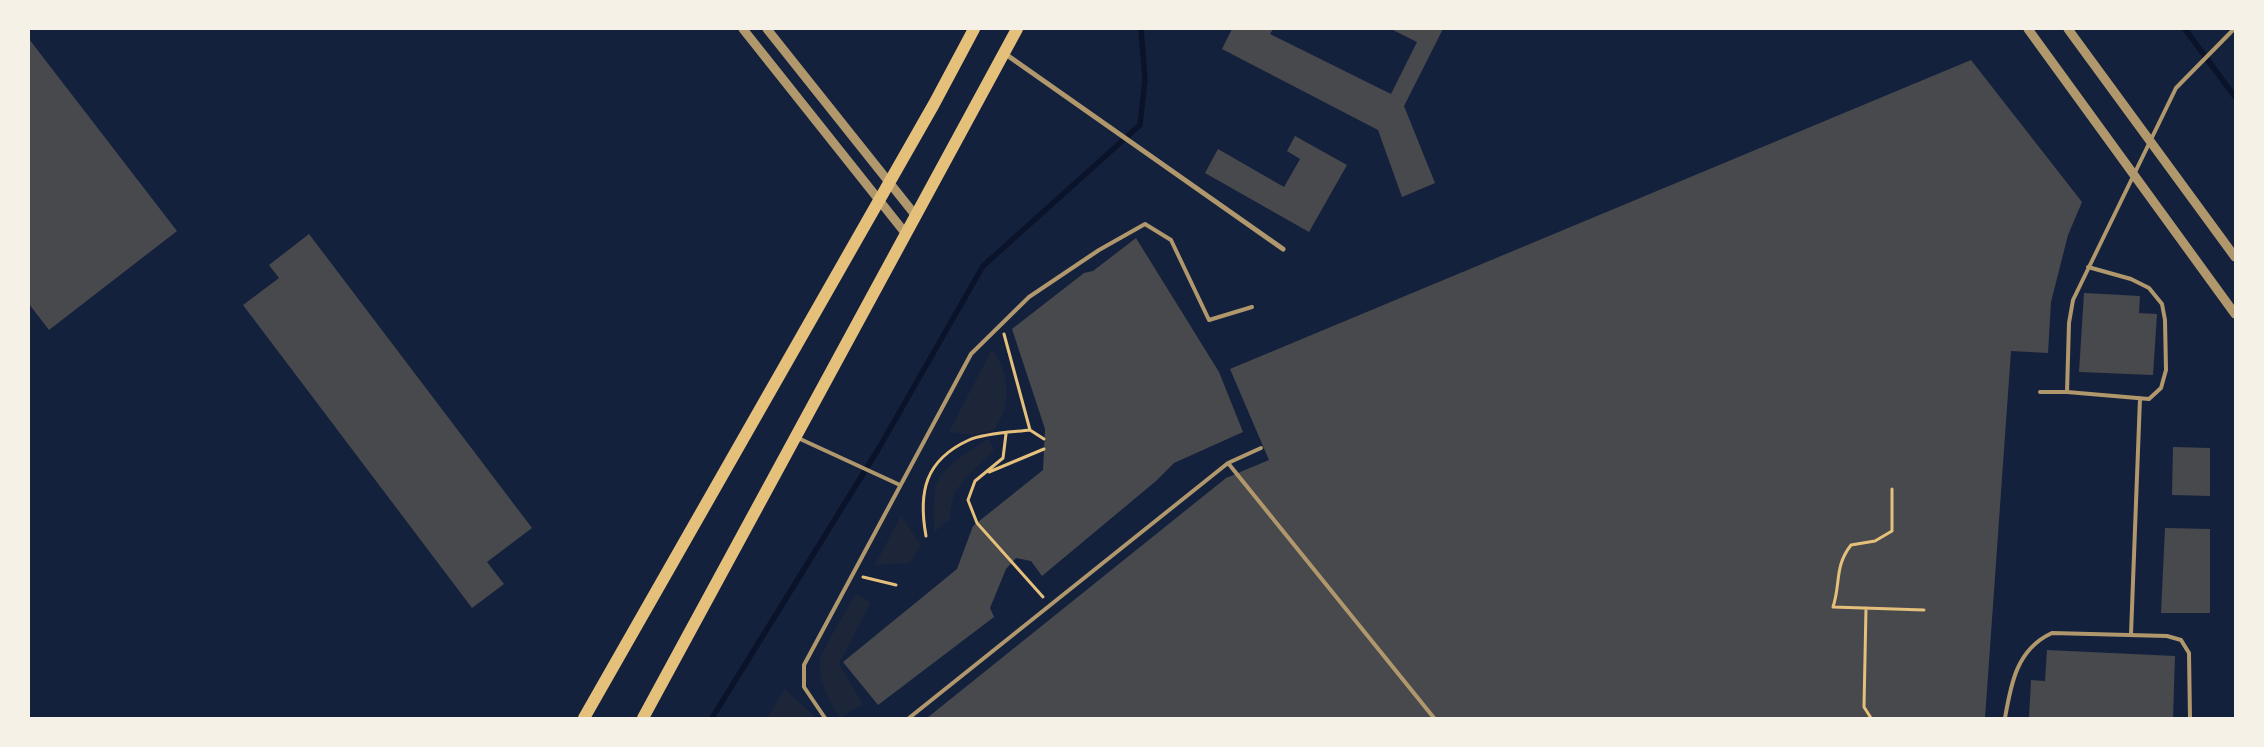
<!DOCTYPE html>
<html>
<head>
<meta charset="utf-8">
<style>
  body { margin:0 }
  #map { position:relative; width:2264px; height:747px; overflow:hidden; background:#14213d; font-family:Mulish,sans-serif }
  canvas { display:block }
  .frame { position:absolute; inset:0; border:30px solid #f6f1e7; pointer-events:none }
</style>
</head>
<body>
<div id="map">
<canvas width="2264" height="747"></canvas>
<div class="frame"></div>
</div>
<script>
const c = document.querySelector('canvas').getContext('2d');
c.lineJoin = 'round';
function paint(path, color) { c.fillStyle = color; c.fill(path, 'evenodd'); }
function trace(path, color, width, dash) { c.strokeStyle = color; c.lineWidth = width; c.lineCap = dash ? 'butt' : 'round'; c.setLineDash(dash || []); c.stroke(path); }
const green = new Path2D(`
  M992,349C1010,374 1012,406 994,430L973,435L949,432Z
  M988,439L994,451L965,478L954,494L949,520L934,532C934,519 932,488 939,478C951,461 972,450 988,439Z
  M901,515L921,546L910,563L875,565Z
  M856,594L871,602L839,664L863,704L840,718C829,702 818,680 820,660C822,650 849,606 856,594Z
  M785,689L816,718H767Z`);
const stream = new Path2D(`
  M2185,29L2235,97
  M712,718L879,448L983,266L1140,125L1145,80L1141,29`);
const building = new Path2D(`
  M1232,29H1273L1270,34L1391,94L1417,42L1391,29H1443L1404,106L1435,183L1402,197L1378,130L1222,49Z
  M29,39L177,231L49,330L29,304Z
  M1971,60L2082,202L2068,235L2051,302L2048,353L2011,351L1985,718H927L1226,478L1269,460L1230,369Z
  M1295,136L1347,165L1309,232L1205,173L1218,149L1284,187L1300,159L1287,151Z
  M309,234L532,528L487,562L504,584L472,608L243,305L279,278L269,265Z
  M1136,238L1219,372L1243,432L1174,463L1156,481L1042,576L1031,561L1016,558L1006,569L990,608L994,617L878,705L843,662L957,569L973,526L1043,470L1045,429L1012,329L1084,273L1093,271Z
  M2084,293L2140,296L2139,313L2157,314L2153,375L2079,372Z
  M2173,447L2210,448V496L2172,495Z
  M2165,528L2210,529V613H2161Z
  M2047,650L2175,656L2173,718H2029L2031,680L2045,681Z`);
const path = new Path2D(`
  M1004,334L1030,430L1044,439
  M1006,434L1003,458L975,481L968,500L977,523L1043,597
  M989,472L1044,449
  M1892,489V531L1875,541L1851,545C1834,567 1841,583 1833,607L1924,610
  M926,536C918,492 925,460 969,440C984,433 1013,432 1030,430
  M863,577L896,585
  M1866,608L1864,707L1871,718`);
const service = new Path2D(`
  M2088,267L2131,279L2149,288L2162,304L2165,320L2166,370L2161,388L2149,399L2067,392L2069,323L2073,300L2176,88L2234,29
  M2040,392H2067
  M798,438L900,485
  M1228,463L1261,448
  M2131,634L2140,398
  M825,718L804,687V665L971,354L1029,297L1099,250L1145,224L1171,240L1209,320L1252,307
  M909,718L1228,463L1434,718
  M2005,718C2011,683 2017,649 2052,633L2167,636L2181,640L2189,653L2190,718`);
const minor = new Path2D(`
  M1004,53L1283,249`);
const tertiary = new Path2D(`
  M743,29L906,234
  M767,29L916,216
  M2028,29L2235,314
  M2068,29L2235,257`);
const primary = new Path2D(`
  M584,718L934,104L974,29
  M643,718L1017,29`);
paint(green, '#1d2539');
trace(stream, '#0b132b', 5.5);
paint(building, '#48494c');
trace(path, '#e5c07b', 3);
trace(service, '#b1986c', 4);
trace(minor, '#b1986c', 5);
trace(tertiary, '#b1986c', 9);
trace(primary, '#e5c07b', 12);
</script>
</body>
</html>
